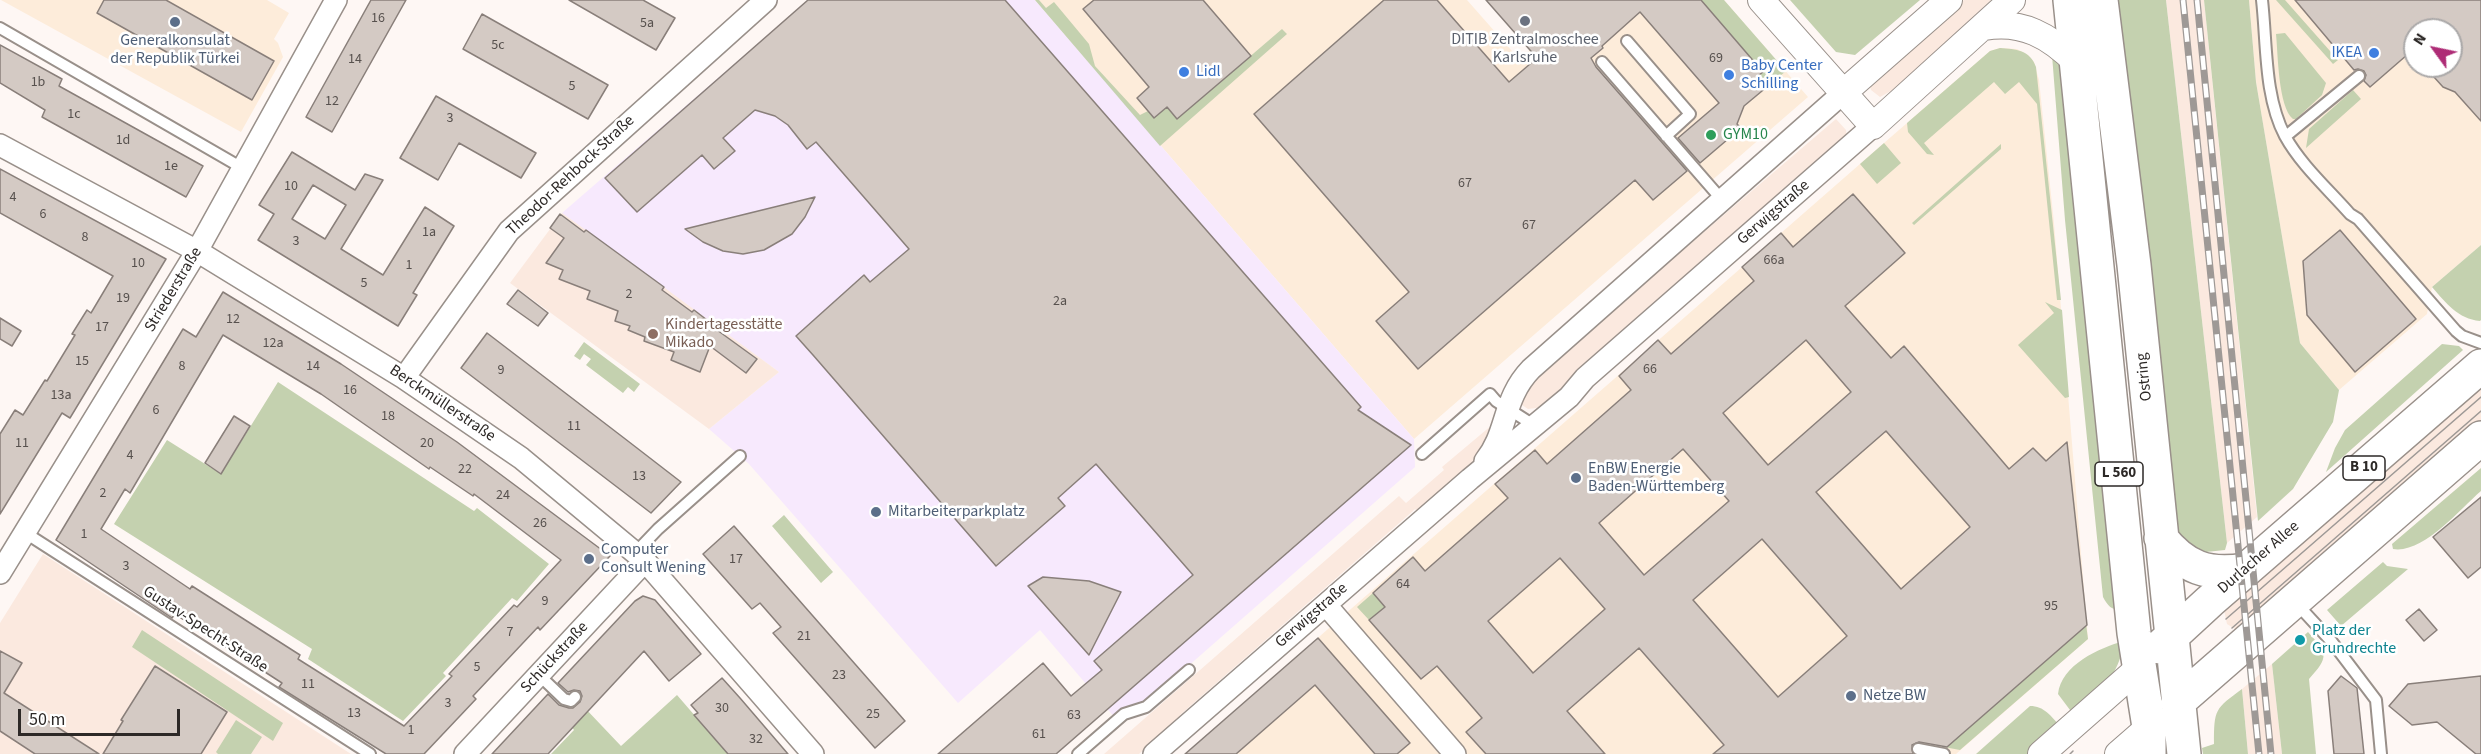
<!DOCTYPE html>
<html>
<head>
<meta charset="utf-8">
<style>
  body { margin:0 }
  #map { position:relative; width:2481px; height:754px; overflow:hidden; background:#fef7f4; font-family:"Source Sans 3",sans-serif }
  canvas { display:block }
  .north { position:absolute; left:2403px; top:18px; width:60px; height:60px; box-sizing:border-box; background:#fff; border:2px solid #aba9a9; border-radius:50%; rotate:303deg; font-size:16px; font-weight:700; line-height:24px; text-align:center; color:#2d2927 }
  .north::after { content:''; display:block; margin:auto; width:21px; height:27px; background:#ae2c76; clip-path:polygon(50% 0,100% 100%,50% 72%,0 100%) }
  .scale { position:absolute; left:18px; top:709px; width:162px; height:27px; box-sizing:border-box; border:3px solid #2d2927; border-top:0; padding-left:8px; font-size:18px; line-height:21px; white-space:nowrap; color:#2d2927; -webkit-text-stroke:4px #fff; paint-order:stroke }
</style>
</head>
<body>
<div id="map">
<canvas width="2481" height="754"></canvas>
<div class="north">N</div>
<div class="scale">50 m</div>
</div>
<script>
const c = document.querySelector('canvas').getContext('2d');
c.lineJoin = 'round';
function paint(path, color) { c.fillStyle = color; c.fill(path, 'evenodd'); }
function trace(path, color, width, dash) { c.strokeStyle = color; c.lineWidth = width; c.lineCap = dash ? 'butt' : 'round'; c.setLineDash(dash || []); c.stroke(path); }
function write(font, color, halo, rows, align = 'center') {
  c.font = font + ' "Source Sans 3",sans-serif'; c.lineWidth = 5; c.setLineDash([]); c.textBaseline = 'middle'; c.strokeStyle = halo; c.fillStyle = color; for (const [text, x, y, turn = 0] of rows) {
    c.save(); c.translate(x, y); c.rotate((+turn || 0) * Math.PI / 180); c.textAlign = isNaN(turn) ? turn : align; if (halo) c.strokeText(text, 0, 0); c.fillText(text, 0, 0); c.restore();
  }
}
const commercial = new Path2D(`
  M1,0H267L289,13L274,39L278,43L283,57L241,132Z
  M1035,0H1467L1519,59L1587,0H1724L1808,97L1414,439Z
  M2249,0H2481V245L2432,287L2427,314L2339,390L2300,343L2256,82ZM2415,30H2451V66H2415Z
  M2000,48L2017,49L2028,55L2034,62L2039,80L2054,223L2088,639L1956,754H1185L1884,143L1990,51Z`);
const industrial = new Path2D(`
  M808,0H1035L1414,439L1415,467L1121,725L1040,630L958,703L749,464L709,429L779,372L562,213Z`);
const built = new Path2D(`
  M1964,0H1991L1898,87L1880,97L1871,90L1870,86Z
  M2166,0H2204L2257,517L2227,543Z
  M1836,119L1846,130L1847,137L1544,407L1528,409L1522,405L1521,401L1527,390L1536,378L1567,349Z
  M562,213L601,241L779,372L709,429L510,283Z
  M2481,386V420L2238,631L2227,624L2224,610Z
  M1492,425L1480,453L1466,470L1417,511L1415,509L1413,511L1180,715L1181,717L1139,754H1104L1399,496L1406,503L1444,470L1442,467Z
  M43,554L351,754H0V623Z
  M2272,664L2282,754H2248L2242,689Z`);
const green = new Path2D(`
  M1035,0H1039L1046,8L1054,2L1089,44L1095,66L1140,115L1148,111L1154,118L1167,107L1177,119L1282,29L1287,34L1160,146Z
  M1701,0H1724L1786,71L1768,86Z
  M1790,0H1920L1855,55L1836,52Z
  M2116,0H2166L2227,543L2225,550L2206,552L2195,547L2190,551L2172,526Z
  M2204,0H2249L2256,82L2300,343L2339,390L2333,422L2293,489L2258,521Z
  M2276,0H2285L2338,60L2333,64Z
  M2285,33L2326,83L2322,95L2296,119H2293C2278,107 2278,53 2276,34Z
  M2000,48C2016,49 2030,50 2036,67L2061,300H2057L2037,104L2019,82L2005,94L1994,82L1924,143L1934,155L1927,154L1908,132L1907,123L1990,51Z
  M2052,55L2061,68L2122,610C2111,610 2108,606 2103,597L2065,220Z
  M2353,90L2361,99L2306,148L2309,129Z
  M1884,143L1901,163L1877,184L1860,164Z
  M2001,144V149L1914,225L1912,223Z
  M2481,245V320L2480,321C2458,319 2446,303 2432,287Z
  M2045,302L2062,310L2069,397L2065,398L2018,345L2054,313Z
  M584,342L640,384L634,392L628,387L623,393L586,365L591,359L584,354L580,360L574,356Z
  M2442,344L2459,346L2463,350L2326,472L2335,448L2345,430Z
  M278,382L474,511L477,508L549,564L517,601L512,598L443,673L446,676L403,721L308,659L312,649L114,524L167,440L221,474Z
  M2481,468V491C2459,510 2423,554 2393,549L2392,544Z
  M784,515L833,572L821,583L772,526Z
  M2383,562L2387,566L2408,569L2341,626L2327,610Z
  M1373,593L1385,607L1369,620L1357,607Z
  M2086,624L2088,639L1960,750L1944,747Z
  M142,630L283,723L273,741L132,647Z
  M2308,632C2328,654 2329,657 2309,679L2316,754H2282L2272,664Z
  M2124,641C2119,678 2099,691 2073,714L2058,694C2061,665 2099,648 2124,641Z
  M2242,689L2248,754H2203L2202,748L2214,744C2214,709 2215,709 2242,689Z
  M677,695L728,754H551L574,730L568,722L583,706L621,746Z
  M2030,706C2044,706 2051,716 2060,726L2027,754H1976Z
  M236,720L262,737L251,754H218L216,752Z`);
const building = new Path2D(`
  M104,0H166L274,61L252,100L97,13Z
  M371,0H406L332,132L306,117Z
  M569,0H643L675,18L656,50Z
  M808,0H1005L1361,407L1358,410L1411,445L1056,754H938L1043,663L1071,696L1102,670L1094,661L1193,575L1096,464L1058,498L1065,506L996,566L813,355L796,336L864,275L870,282L909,249L816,142L807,149L788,125L775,116L755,110L723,138L735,151L714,169L702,155L637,212L605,178Z
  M1094,0H1203L1251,56L1177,119L1167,107L1154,118L1137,98L1149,87L1083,9Z
  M1384,0H1437L1509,82L1537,58L1486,0H1701L1763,72L1759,75L1768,86L1744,106L1737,124L1741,128L1700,163L1678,138L1719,103L1640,12L1602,46L1603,48L1591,58L1596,67L1687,171L1653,200L1635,180L1418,369L1376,321L1409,292L1254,114Z
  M2295,0H2481V121L2455,92L2443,87L2424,66H2451V30H2415V48L2370,87L2364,81L2366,75L2364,71L2358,69L2354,70Z
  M482,14L608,85L588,119L463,49Z
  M0,45L62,79L59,86L203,166L186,197L42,117L45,110L0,83Z
  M436,96L536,153L521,178L459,143L438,180L400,158Z
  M292,152L355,190L365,174L383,180L341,249L383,275L425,207L454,226L413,293L417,295L398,326L258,240L274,214L259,205ZM313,185L346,205L325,239L292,219Z
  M0,169L166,259L70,418L62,413L0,514V434L15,410L23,415L45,380L47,381L75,335L72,334L87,310L91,313L113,276L0,213Z
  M1853,194L1905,253L1845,306L1891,358L1904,346L2009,469L2033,448L2046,461L2067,442L2087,625L1947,747L1919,742L1912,745L1913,754H1713L1724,745L1639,648L1567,711L1605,754H1486L1466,732L1482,718L1437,666L1421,679L1369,620L1385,607L1373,593L1413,557L1425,571L1508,498L1495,484L1535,450L1547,464L1631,390L1619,376L1658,340L1671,354L1754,281L1742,267L1781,233L1793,247ZM1806,340L1851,392L1768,465L1723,413ZM1886,431L1970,527L1901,589L1816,492ZM1683,449L1729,501L1644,575L1599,523ZM1762,539L1847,636L1778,697L1693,600ZM1560,558L1605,609L1533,673L1488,621Z
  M815,197L805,217L792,234L764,250L743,254L723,251L703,242L685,229Z
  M560,214L584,232L586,230L664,287L662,290L692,312L694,310L707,320L706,322L757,359L746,373L710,346L700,372L671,360L674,352L644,341L645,337L628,330L630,326L615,321L618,311L587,299L590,291L559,279L563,270L546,263L564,238L550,228Z
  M2340,230L2416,319L2355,372L2307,315L2303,261Z
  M518,290L548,313L538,326L507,304Z
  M223,292L341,364L457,442L610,556L540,630L538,627L473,696L476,699L424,754H386L279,687L282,683L175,614L172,618L56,540L183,329L196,337ZM223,335L321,394L429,469L430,467L473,496L474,494L561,560L517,607L514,605L482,639L449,674L452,676L404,726L298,659L300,655L192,586L190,589L101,529L125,489L130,493Z
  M0,318L21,331L12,346L0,339Z
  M487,333L624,438L681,482L651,513L600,474L461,368Z
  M234,416L250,426L221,474L205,463Z
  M2481,497V567L2468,578L2433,537Z
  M734,526L905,721L875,748L773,633L781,627L760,603L752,609L703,554Z
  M1043,577L1089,581L1121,592L1089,655L1028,586Z
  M643,596L655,600L701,654L669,681L644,651L548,754H492L548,694L559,705L569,708H573L580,702L582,696L580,691L574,690L568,692L558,683L635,601Z
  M2419,609L2437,630L2424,641L2406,620Z
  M1318,638L1410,743L1397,754H1375L1315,685L1236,754H1185Z
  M0,651L22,663L4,693L99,754H35L0,731Z
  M155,666L227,712L201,754H103L123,721L121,720Z
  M2341,676L2357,688L2364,754H2334L2328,691Z
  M2481,676V754H2476L2437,722L2412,725L2389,706L2408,684Z
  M722,678L740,698L788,754H728L694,715L698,713L691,705Z`);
const service = new Path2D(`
  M2262,0C2267,44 2264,96 2285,136C2301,165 2328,189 2350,214L2358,219L2456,331L2462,336L2481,343
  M0,28L244,169
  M1627,41L1690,114L1666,136
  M1602,62L1723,201
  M2286,136L2359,76
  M1422,454L1490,394L1496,401L1535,426
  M24,532L370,754
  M636,552L658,529L740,456
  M2296,603L2332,642L2376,700L2381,754
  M539,675L564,699L571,701L575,697
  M1918,749L1944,754
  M1078,754L1124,714L1146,707L1189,670`);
const minor = new Path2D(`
  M0,145L197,251L404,378L521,458L645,561L813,754
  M404,378L509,231L766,0
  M1485,461C1508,433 1502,399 1531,369L1843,93
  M0,573L197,251L336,0
  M1326,605L1455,754
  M465,754L645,561
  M1154,754L1470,479L1569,397L1585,378L1873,126`);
const tertiary = new Path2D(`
  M1761,0L1873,126L2012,0
  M1984,27C2022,20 2050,36 2077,63
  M1843,93L1949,0
  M2041,754L2140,667
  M2118,754L2149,727`);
const primary = new Path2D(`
  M2070,0L2134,633L2149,727V754
  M2101,0L2134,265L2184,754
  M2161,538C2185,568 2208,576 2245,570
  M2160,647L2210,601L2481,366
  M2178,702L2481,438`);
const tram = new Path2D(`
  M2226,619L2481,397
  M2232,628L2481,411
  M2070,754L2073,751`);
const rail = new Path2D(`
  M2183,0L2259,754
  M2197,0L2271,754`);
const markers = [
  [1525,21,6,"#6b7280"],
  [175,22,6,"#5c6f8a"],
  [2374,53,6,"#3f7fe0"],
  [1184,72,6,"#3f7fe0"],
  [1729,75,6,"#3f7fe0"],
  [1711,135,6,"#2e9e5b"],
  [653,334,6,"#8d6e63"],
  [1576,478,6,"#5c6f8a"],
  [876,512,6,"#5c6f8a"],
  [589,559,6,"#5c6f8a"],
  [2300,640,6,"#0f9aa8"],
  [1851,696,6,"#5c6f8a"]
];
const numberNames = [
  ["16",378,19],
  ["5a",647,24],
  ["5c",498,46],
  ["69",1716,59],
  ["14",355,60],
  ["1b",38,83],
  ["5",572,87],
  ["12",332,102],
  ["1c",74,115],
  ["3",450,119],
  ["1d",123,141],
  ["1e",171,167],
  ["67",1465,184],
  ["10",291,187],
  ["4",13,198],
  ["6",43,215],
  ["67",1529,226],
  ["1a",429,233],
  ["8",85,238],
  ["3",296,242],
  ["66a",1774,261],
  ["10",138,264],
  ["1",409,266],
  ["5",364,284],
  ["2",629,295],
  ["19",123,299],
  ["2a",1060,302],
  ["12",233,320],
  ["17",102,328],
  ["12a",273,344],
  ["15",82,362],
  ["8",182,367],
  ["14",313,367],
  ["66",1650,370],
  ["9",501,371],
  ["16",350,391],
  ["13a",61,396],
  ["6",156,411],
  ["18",388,417],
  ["11",574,427],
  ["11",22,444],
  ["20",427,444],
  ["4",130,456],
  ["22",465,470],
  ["13",639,477],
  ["2",103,494],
  ["24",503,496],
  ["26",540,524],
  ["1",84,535],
  ["17",736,560],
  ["3",126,567],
  ["64",1403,585],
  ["9",545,602],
  ["95",2051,607],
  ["7",510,633],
  ["21",804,637],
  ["5",477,668],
  ["23",839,676],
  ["11",308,685],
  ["3",448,704],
  ["30",722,709],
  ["13",354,714],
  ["25",873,715],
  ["63",1074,716],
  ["1",411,731],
  ["61",1039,735],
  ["32",756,740]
];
const shields = [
  [2364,468,42],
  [2119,474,48]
];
const shieldNames = [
  ["B 10",2364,468],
  ["L 560",2119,474]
];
const worshipNames = [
  ["DITIB Zentralmoschee",1525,40],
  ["Karlsruhe",1525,58]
];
const serviceNames = [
  ["Generalkonsulat",175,41,"center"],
  ["der Republik Türkei",175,59,"center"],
  ["EnBW Energie",1588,469],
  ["Baden-Württemberg",1588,487],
  ["Mitarbeiterparkplatz",888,512],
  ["Computer",601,550],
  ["Consult Wening",601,568],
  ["Netze BW",1863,696]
];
const shopNames = [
  ["IKEA",2362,53,"right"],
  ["Baby Center",1741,66],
  ["Schilling",1741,84],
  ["Lidl",1196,72]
];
const leisureNames = [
  ["GYM10",1723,135]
];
const streetNames = [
  ["Theodor-Rehbock-Straße",571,176,-43],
  ["Gerwigstraße",1774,213,-41],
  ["Striederstraße",174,290,-59],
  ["Ostring",2145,377,-96],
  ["Berckmüllerstraße",442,404,34],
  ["Durlacher Allee",2259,558,-41],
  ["Gerwigstraße",1312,616,-41],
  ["Gustav-Specht-Straße",205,630,33],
  ["Schückstraße",555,658,-47]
];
const educationNames = [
  ["Kindertagesstätte",665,325],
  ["Mikado",665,343]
];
const cultureNames = [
  ["Platz der",2312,631],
  ["Grundrechte",2312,649]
];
paint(commercial, '#fdecda');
paint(industrial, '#f7e9fd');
paint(built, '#fbe9df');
paint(green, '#c4d1af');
paint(building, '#d4cac4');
trace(building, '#897f7a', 1.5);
trace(service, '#99908a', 14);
trace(minor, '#99908a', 24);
trace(tertiary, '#99908a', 28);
trace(primary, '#99908a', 36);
trace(service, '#fff', 10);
trace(minor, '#fff', 21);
trace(tertiary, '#fff', 26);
trace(primary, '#fff', 33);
trace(tram, '#9e9996', 1.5);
trace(rail, '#9e9996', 7);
trace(rail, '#fff', 4.5, [14]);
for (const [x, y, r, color] of markers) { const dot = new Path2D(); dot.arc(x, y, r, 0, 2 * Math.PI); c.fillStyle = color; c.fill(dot); trace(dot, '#fff', 2); }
write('14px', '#57514e', null, numberNames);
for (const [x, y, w] of shields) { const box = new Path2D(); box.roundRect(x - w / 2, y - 12, w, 24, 4.5); c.fillStyle = '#fff'; c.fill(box); trace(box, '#2d2927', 1.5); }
write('bold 15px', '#2d2927', null, shieldNames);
write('16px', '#5b616d', '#fff', worshipNames);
write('16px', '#4e5e75', '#fff', serviceNames, 'left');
write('16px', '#366cbe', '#fff', shopNames, 'left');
write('16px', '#27864d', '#fff', leisureNames, 'left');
write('16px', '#2d2927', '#fff', streetNames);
write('16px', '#785e54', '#fff', educationNames, 'left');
write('16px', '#0d838f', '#fff', cultureNames, 'left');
</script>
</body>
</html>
